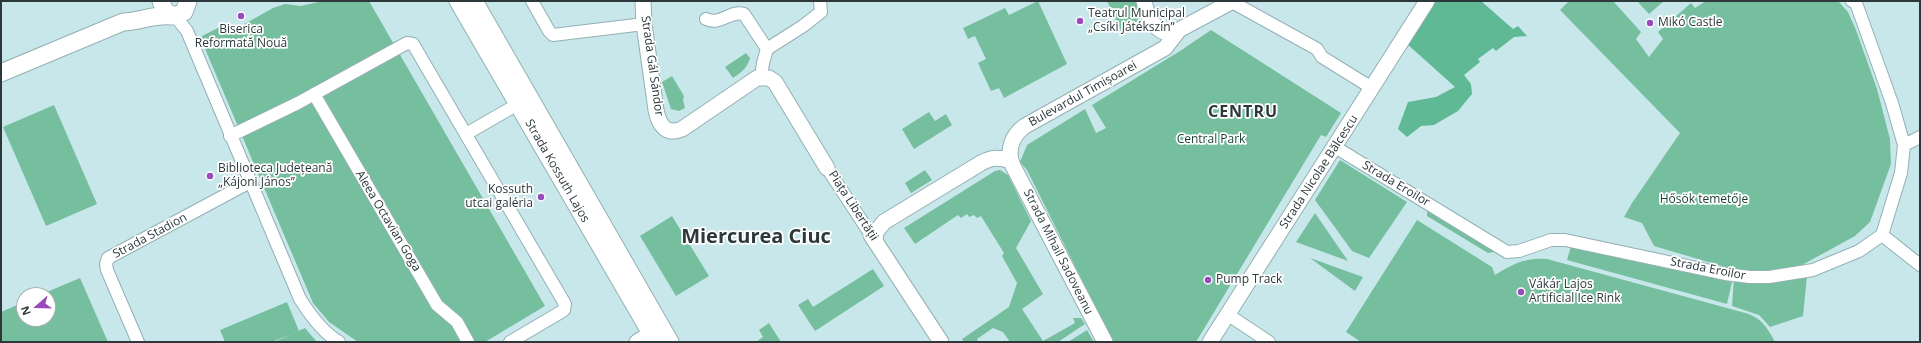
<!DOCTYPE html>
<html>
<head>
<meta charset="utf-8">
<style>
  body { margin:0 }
  #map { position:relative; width:1921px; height:343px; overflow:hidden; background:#c8e7eb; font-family:"Open Sans",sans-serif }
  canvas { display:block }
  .frame { position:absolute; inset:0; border:2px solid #2c383a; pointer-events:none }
  .north { position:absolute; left:16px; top:287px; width:40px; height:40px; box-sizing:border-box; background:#fff; border:1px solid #abafb0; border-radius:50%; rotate:250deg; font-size:11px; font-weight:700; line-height:16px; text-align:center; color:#2c383a }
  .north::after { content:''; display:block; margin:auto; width:14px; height:18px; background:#994bbc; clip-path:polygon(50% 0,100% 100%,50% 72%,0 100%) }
</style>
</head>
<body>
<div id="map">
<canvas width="1921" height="343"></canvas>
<div class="frame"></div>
<div class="north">N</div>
</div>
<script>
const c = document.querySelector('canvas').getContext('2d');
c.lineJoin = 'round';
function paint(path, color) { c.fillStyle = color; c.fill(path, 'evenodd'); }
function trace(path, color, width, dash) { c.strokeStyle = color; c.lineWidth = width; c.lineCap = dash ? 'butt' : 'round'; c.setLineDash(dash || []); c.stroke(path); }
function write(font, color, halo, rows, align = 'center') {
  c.font = font + ' "Open Sans",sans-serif'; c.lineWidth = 3.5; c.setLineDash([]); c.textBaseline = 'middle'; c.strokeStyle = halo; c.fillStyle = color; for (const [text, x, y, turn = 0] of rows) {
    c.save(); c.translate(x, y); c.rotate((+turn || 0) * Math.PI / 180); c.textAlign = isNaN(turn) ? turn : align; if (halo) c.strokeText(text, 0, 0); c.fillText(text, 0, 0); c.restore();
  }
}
const green = new Path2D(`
  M323,1H369L545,306L485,342H358L329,322L313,303L200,37L228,23L232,31L273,8L285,4L301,6Z
  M1038,1L1067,64L1004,98L999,88L991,91L978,63L986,59L975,36L968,39L963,28L1005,8L1009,15Z
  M1107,1H1140L1143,10L1134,26L1122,33Z
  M1569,1H1613L1641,32L1636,39L1649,57L1663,39L1658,32L1691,3L1695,8L1706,1H1838L1848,12L1856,30L1877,89L1890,139L1891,164L1870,222L1855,236L1802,265L1770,271L1735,270L1654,246L1642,223L1624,217L1632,203L1680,133L1560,10Z
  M1637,1H1664L1649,14Z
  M1211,30L1341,113L1326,137L1321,135L1196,342H1113L1027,170L1020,162L1027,145L1085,109L1096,133L1106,128L1092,105L1180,51Z
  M746,53L750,58C747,68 742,72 733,78L725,67Z
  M672,76L684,96L683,100L685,108L679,111L671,109L662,82Z
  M54,105L97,204L46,226L3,127Z
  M929,112L935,121L946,114L952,125L914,149L902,129Z
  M1340,160L1407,202L1369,258L1352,251L1315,200Z
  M925,170L932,180L911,193L905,183Z
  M1000,170L1008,175L1031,221L1016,248L1043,294L1022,309L1043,341L1075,323L1073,318H1081L1085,324L1058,342H1010L1003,332L993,328L977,339L978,342H964L962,339L1009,307L1017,283L1002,256L1004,253L981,216L977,218L974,215L969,217L967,214L961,218L958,215L915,244L904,228L995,171Z
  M1427,210L1494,250V252L1488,253L1427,216Z
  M1315,213L1348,261L1296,242Z
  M672,216L709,276L676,296L640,236Z
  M1417,220L1492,267L1495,275C1512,264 1526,257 1547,259L1749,314C1763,320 1768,329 1775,342H1361L1346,332Z
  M1571,246L1732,282L1727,304L1567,260Z
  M1310,258L1363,277L1355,291Z
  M873,269L884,286L815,331L798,305L808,299L813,307Z
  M1807,276L1803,316L1770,327L1759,315L1732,306L1734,277Z
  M80,278L108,342H1V312L24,302V319H48V295H40Z
  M287,302L299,331L272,342H225L220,330Z
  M769,323L781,342H756L763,337L759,330Z
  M305,328L317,342H274Z
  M1087,330L1094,342H1068Z`);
const forest = new Path2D(`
  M1434,1H1481L1513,29L1518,26L1527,36L1514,37L1496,51L1493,48L1478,59L1480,62L1464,75L1471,84L1472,94L1458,111L1434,125L1421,126L1407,137L1398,129L1408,102L1436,97L1455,87L1406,43Z`);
const minor = new Path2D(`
  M532,1L549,31L553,35L644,24
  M1232,2L1317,49L1322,57L1372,88
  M175,16L187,31L300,299C310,315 322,332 339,342
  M706,19C720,26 730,10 744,14L767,49
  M761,77L763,63L767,49L803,26L821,12L820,1
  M314,94L437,305L457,322L468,342
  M466,134L518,104
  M230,136L298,103L407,43L413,44L565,304L564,310L561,312L510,342
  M1904,145L1920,137
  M1335,147L1507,252L1519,251L1551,240H1565L1725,274L1750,277H1769L1813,270L1859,251L1882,235L1901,173L1904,145L1892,103L1856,3L1852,1
  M827,168L871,235
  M1882,235L1920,265
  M1227,314L1269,342
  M138,342L107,270L106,264L108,258L250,182`);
const tertiary = new Path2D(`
  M643,1L644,24L656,110C659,125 666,136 682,129L757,78H769L775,82L827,168
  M1144,1C1147,16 1157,37 1175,32L1233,1
  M871,235L941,342
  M875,241L876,232L884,222L981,163C992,157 999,157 1011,161
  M637,342L661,327
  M1105,342L1013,166C1006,151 1012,135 1025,126L1165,48L1179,30
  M1210,342L1427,1`);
const secondary = new Path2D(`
  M161,1L165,12L175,16L184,12L188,1
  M458,1L656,342
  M474,1L670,342
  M1,73L123,22C140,22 153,14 171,16`);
const markers = [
  [241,16,4,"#994bbc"],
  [1080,21,4,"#994bbc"],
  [1650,23,4,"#994bbc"],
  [210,176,4,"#994bbc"],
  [541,197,4,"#994bbc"],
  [1208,280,4,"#994bbc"],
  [1521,292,4,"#994bbc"]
];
const poiNames = [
  ["Teatrul Municipal",1088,14],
  ["„Csíki Játékszín”",1088,28],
  ["Mikó Castle",1658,23],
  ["Biserica",241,30,"center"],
  ["Reformată Nouă",241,44,"center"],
  ["Biblioteca Județeană",218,169],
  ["„Kájoni János”",218,183],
  ["Kossuth",533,190,"right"],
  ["utcai galéria",533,204,"right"],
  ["Pump Track",1216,280],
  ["Vákár Lajos",1529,285],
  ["Artificial Ice Rink",1529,299]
];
const streetNames = [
  ["Strada Gál Sándor",652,66,82],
  ["Bulevardul Timișoarei",1083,94,-29],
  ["Strada Kossuth Lajos",557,171,60],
  ["Strada Nicolae Bălcescu",1319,172,-57],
  ["Strada Eroilor",1396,184,31],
  ["Piața Libertății",853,206,57],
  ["Aleea Octavian Goga",388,221,59],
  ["Strada Stadion",150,236,-28],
  ["Strada Mihail Sadoveanu",1058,252,63],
  ["Strada Eroilor",1708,269,11]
];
const parkNames = [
  ["Central Park",1211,140],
  ["Hősök temetője",1704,200]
];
const districtNames = [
  ["CENTRU",1243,112]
];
const townNames = [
  ["Miercurea Ciuc",756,237]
];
paint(green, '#75bf9f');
paint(forest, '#5eb994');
trace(minor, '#93b0b4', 14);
trace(tertiary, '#93b0b4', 17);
trace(secondary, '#93b0b4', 19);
trace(minor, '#fff', 12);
trace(tertiary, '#fff', 15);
trace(secondary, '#fff', 17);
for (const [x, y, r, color] of markers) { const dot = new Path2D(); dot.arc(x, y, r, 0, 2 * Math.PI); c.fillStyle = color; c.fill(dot); trace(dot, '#fff', 1.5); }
write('12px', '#2c383a', '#fff', poiNames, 'left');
write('12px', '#2c383a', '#fff', streetNames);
write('12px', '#173f30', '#fff', parkNames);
c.letterSpacing = '1px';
write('bold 16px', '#2c383a', '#fff', districtNames);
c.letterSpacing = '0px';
write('bold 20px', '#2c383a', '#fff', townNames);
</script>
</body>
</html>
